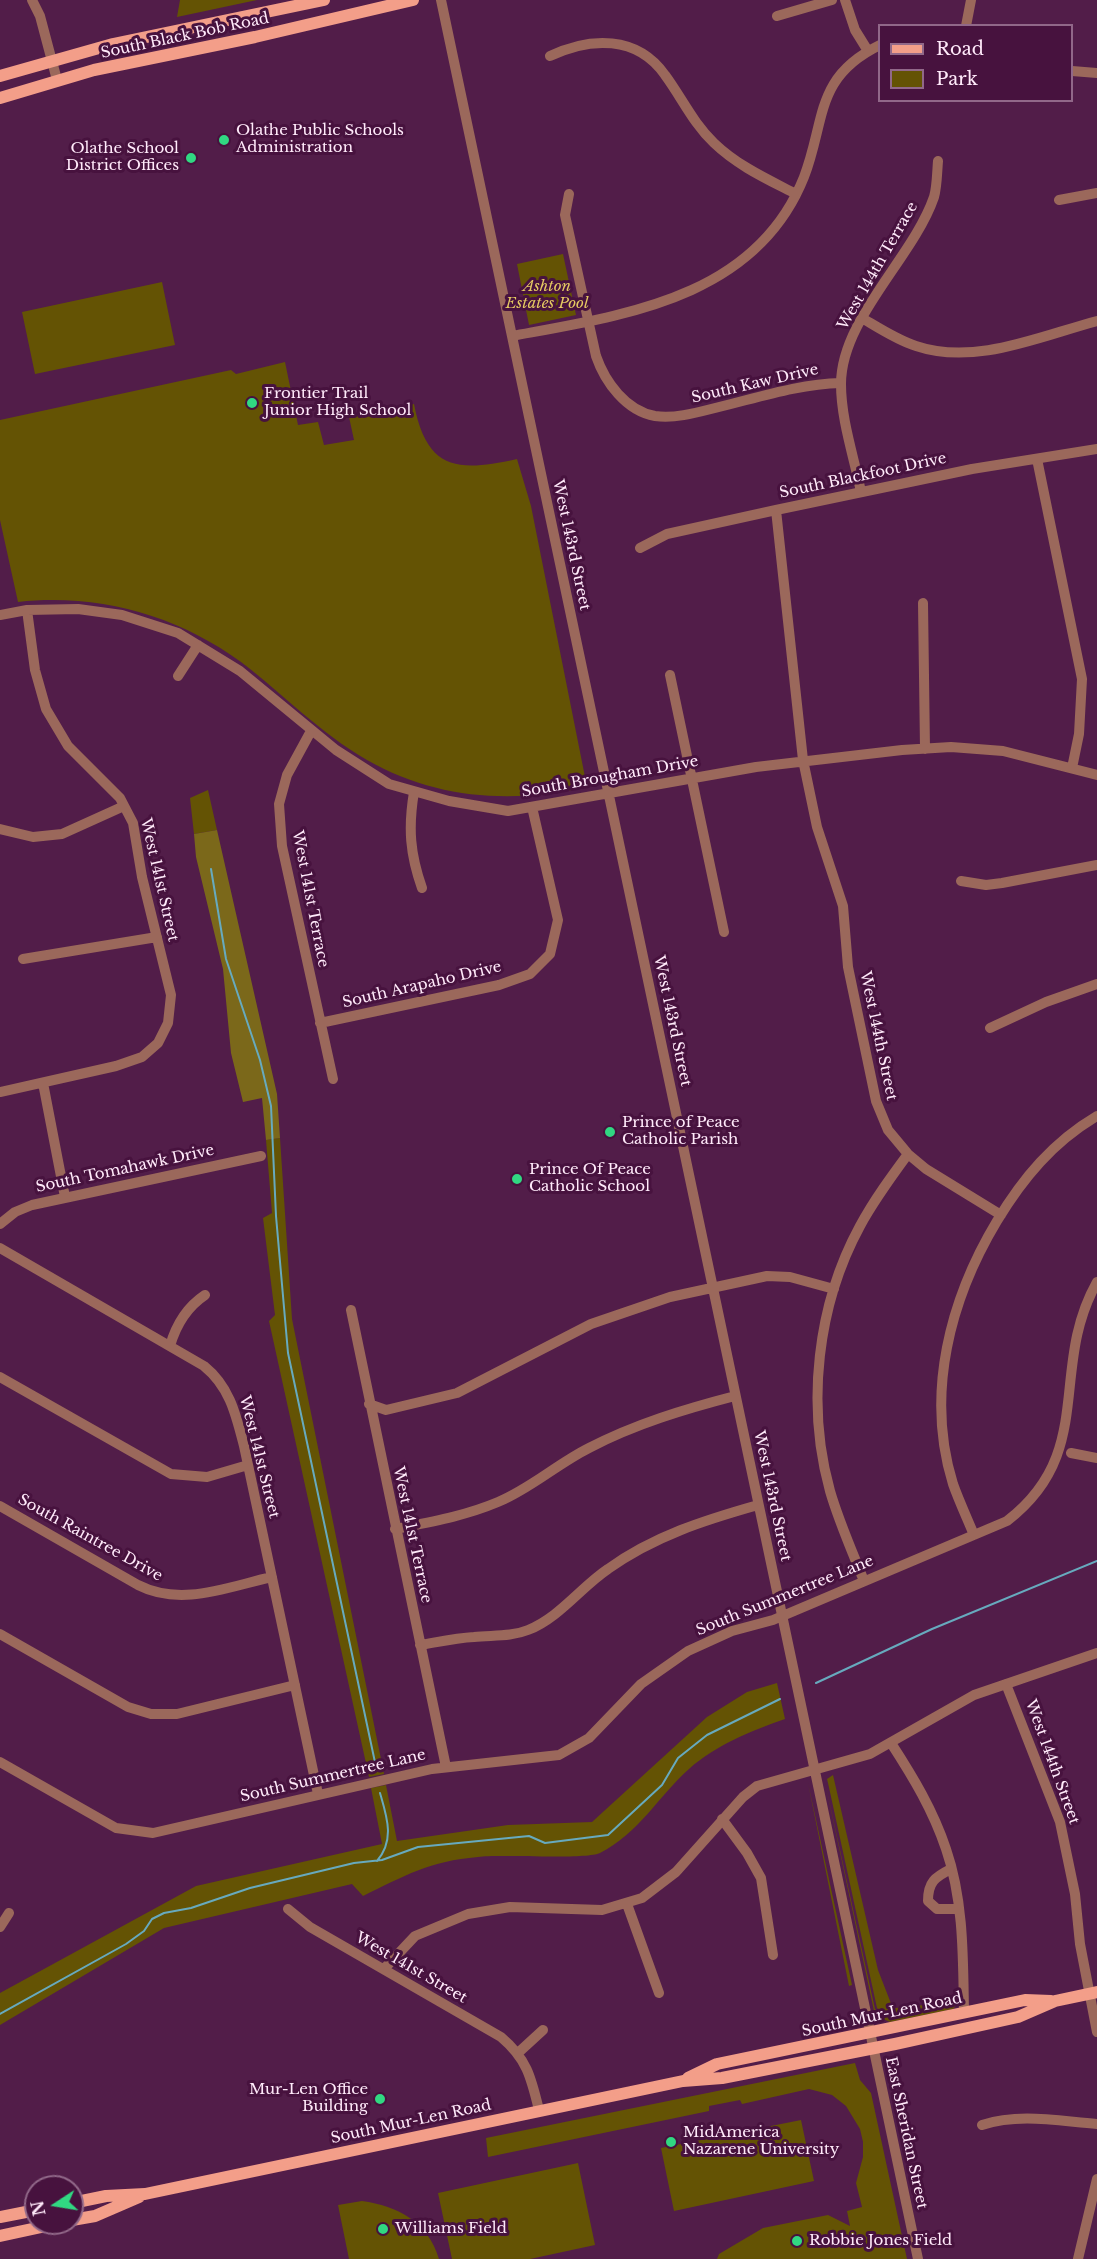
<!DOCTYPE html>
<html>
<head>
<meta charset="utf-8">
<style>
  body { margin:0 }
  #map { position:relative; width:1097px; height:2259px; overflow:hidden; background:#521d49; font-family:"Libre Baskerville",serif }
  canvas { display:block }
  .legend { position:absolute; left:878px; top:24px; width:195px; height:78px; box-sizing:border-box; background:#47123e; border:2px solid #916889; margin:0; padding:8px 10px; list-style:none; font-size:18px; color:#ffeafa }
  .legend li { display:flex; align-items:center; gap:12px; height:30px }
  .legend b { width:30px; border:2px solid #916889 }
  .north { position:absolute; left:24px; top:2175px; width:60px; height:60px; box-sizing:border-box; background:#47123e; border:2px solid #916889; border-radius:50%; rotate:258deg; font-size:16px; font-weight:700; line-height:24px; text-align:center; color:#ffeafa }
  .north::after { content:''; display:block; margin:auto; width:21px; height:27px; background:#31d882; clip-path:polygon(50% 0,100% 100%,50% 72%,0 100%) }
</style>
</head>
<body>
<div id="map">
<canvas width="1097" height="2259"></canvas>
<ul class="legend">
<li><b style="height:8px;background:#f39e89"></b>Road</li>
<li><b style="height:16px;background:#645304"></b>Park</li>
</ul>
<div class="north">N</div>
</div>
<script>
const c = document.querySelector('canvas').getContext('2d');
c.lineJoin = 'round';
function paint(path, color) { c.fillStyle = color; c.fill(path, 'evenodd'); }
function trace(path, color, width, dash) { c.strokeStyle = color; c.lineWidth = width; c.lineCap = dash ? 'butt' : 'round'; c.setLineDash(dash || []); c.stroke(path); }
function write(font, color, halo, rows, align = 'center') {
  c.font = font + ' "Libre Baskerville",serif'; c.lineWidth = 6; c.setLineDash([]); c.textBaseline = 'middle'; c.strokeStyle = halo; c.fillStyle = color; for (const [text, x, y, turn = 0] of rows) {
    c.save(); c.translate(x, y); c.rotate((+turn || 0) * Math.PI / 180); c.textAlign = isNaN(turn) ? turn : align; if (halo) c.strokeText(text, 0, 0); c.fillText(text, 0, 0); c.restore();
  }
}
const green = new Path2D(`
  M180,0H257L177,17Z
  M563,254L576,315L529,325L517,264Z
  M162,282L175,345L35,374L22,312Z
  M285,362L298,425L318,422L324,445L354,440L349,417L414,404C427,471 458,472 517,459L531,506L587,787C511,804 435,799 367,760C320,733 283,694 241,662C177,615 97,593 18,602L0,520V420L231,370L236,374Z
  M208,790L217,830L194,834L190,798Z
  M280,1138L292,1319L384,1774L369,1777L269,1321L275,1315L263,1218L272,1213L266,1140Z
  M777,1683L785,1719C751,1731 716,1745 689,1769C658,1797 638,1834 600,1853C585,1860 501,1854 478,1857C430,1861 404,1876 363,1896L352,1884L164,1928L0,2025V1993L196,1886L382,1844L371,1788L386,1785L397,1841L508,1825L592,1822L707,1717L747,1692Z
  M833,1775L878,1970L892,2006L896,2008L924,2005L925,2010L904,2016L956,2005L953,2009L890,2022L881,2018L874,2011L825,1782L875,2009L889,2019L877,2008L828,1783L827,1779Z
  M808,1783L852,1985L849,1986Z
  M855,2063L860,2080L871,2093L907,2259H717L719,2254L763,2228L828,2215L850,2226L847,2211L862,2207L856,2183L863,2157V2142L860,2129L846,2106L832,2095L809,2089L742,2104L740,2100L709,2106V2111L488,2157L486,2138Z
  M801,2120L814,2181L674,2211L661,2148Z
  M578,2163L595,2245L530,2259H452L438,2193Z
  M362,2201C398,2206 428,2222 439,2259H349L338,2205Z`);
const forest = new Path2D(`
  M217,830L277,1094L280,1138L266,1140L262,1098L243,1102L231,1053L223,969L196,857L194,834Z`);
const stream = new Path2D(`
  M211,869L226,959L260,1060L271,1106L276,1216L288,1353L376,1767
  M816,1683L932,1629L1097,1561
  M377,1861C395,1840 387,1817 380,1793
  M0,2014L126,1944L144,1931L152,1919L164,1913L191,1908L250,1888L354,1863L382,1860L418,1847L529,1836L545,1843L608,1835L662,1785L678,1758L707,1735L780,1699`);
const minor = new Path2D(`
  M32,0L40,16L57,80
  M441,0L918,2259
  M845,0L855,30L868,51
  M777,16L832,0
  M966,26L971,0
  M550,56C590,37 637,35 665,75C682,98 693,123 714,143C738,166 767,179 796,194
  M1072,71L1097,73
  M569,194L565,215L596,356C605,382 626,411 655,416C676,419 699,412 719,407C760,397 799,384 841,383
  M1059,200L1097,193
  M862,318C879,328 897,340 916,346C975,366 1040,336 1097,321
  M512,336C625,315 756,298 804,177C826,120 814,77 880,45
  M1037,459L1082,679L1079,734L1072,768
  M861,492C854,457 841,420 841,384C841,319 913,258 934,197C937,187 937,173 938,161
  M776,510L803,760L817,827L843,906L848,967L876,1101L888,1130L908,1154L926,1169L1001,1215
  M640,548L667,534L776,510L972,469L1097,449
  M923,603L925,749
  M0,615L27,610L78,609L122,615L178,633L240,671L336,750L389,784L449,801L508,811L756,767L902,750L951,747L1003,751L1097,775
  M670,675L724,932
  M178,676L198,645
  M311,731L287,775L279,804L282,846L333,1079
  M414,792C408,828 410,854 422,888
  M0,829L33,837L62,834L124,806
  M961,881L986,885L1002,883L1097,865
  M23,959L157,937
  M320,1023L499,985L530,974L550,954L558,920L532,807
  M990,1028L1046,1002L1097,984
  M43,1083L65,1197
  M0,1092L116,1066L142,1057L158,1043L168,1023L171,995L142,877L133,823L120,798L68,746L46,709L35,670L27,610
  M0,1224L15,1212L32,1205L261,1156
  M0,1248L204,1366C230,1387 236,1415 244,1446L318,1794
  M351,1310L446,1767
  M170,1346C176,1325 187,1307 205,1295
  M0,1377L171,1474L207,1477L248,1465
  M369,1404L386,1410L457,1393L591,1324L670,1297L767,1276L790,1277L834,1289
  M1071,1453L1097,1458
  M0,1506L138,1585C181,1607 227,1587 272,1577
  M395,1529C430,1522 465,1516 498,1502C530,1489 557,1464 589,1448C635,1424 685,1409 735,1396
  M974,1535C967,1518 959,1501 953,1484C925,1394 950,1299 997,1221C1023,1178 1053,1142 1097,1116
  M864,1581C852,1551 839,1522 830,1491C806,1405 817,1305 860,1226C874,1200 891,1177 908,1154
  M0,1634L128,1707L151,1714H177L295,1685
  M420,1645C438,1642 456,1638 474,1637C492,1635 511,1637 528,1630C559,1618 581,1587 608,1569C654,1536 705,1520 758,1505
  M1006,1684L1060,1822L1075,1894L1080,1944L1097,2032
  M891,1743C913,1777 933,1810 946,1849C964,1901 963,1959 964,2013
  M0,1762L116,1828L153,1833L432,1769L559,1755L589,1738L641,1684L688,1651L732,1631L773,1620L1007,1521C1097,1452 1048,1369 1097,1282
  M722,1819L747,1853L761,1878L773,1955
  M951,1869C935,1877 928,1882 928,1901L937,1909H959
  M627,1904L659,1993
  M288,1909L310,1927L501,2037C527,2059 531,2077 539,2110
  M0,1927L9,1913
  M384,1969L415,1936L468,1914L510,1907L602,1910L642,1898L676,1872L743,1797L757,1786L870,1754L974,1695L1097,1653
  M519,2052L543,2030
  M982,2125C1019,2113 1058,2121 1097,2124
  M1078,2259L1097,2179`);
const major = new Path2D(`
  M0,76L113,44L324,0
  M0,98L94,70L255,37L413,0
  M688,2078L717,2064L1025,2000L1051,2001
  M72,2203L106,2196L145,2194L683,2081L722,2078L895,2044L1018,2017L1055,2001L1097,1992
  M0,2217L36,2210
  M72,2220L95,2216L139,2197
  M0,2236L60,2223`);
const markers = [
  [224,140,6,"#31d882"],
  [191,158,6,"#31d882"],
  [252,403,6,"#31d882"],
  [610,1132,6,"#31d882"],
  [517,1179,6,"#31d882"],
  [380,2099,6,"#31d882"],
  [671,2142,6,"#31d882"],
  [383,2229,6,"#31d882"],
  [797,2241,6,"#31d882"]
];
const streetNames = [
  ["South Black Bob Road",185,36,-12],
  ["West 144th Terrace",878,266,-60],
  ["South Kaw Drive",755,384,-13],
  ["South Blackfoot Drive",863,476,-12],
  ["West 143rd Street",571,545,78],
  ["South Brougham Drive",610,777,-10],
  ["West 141st Street",159,880,77],
  ["West 141st Terrace",310,899,79],
  ["South Arapaho Drive",422,985,-13],
  ["West 143rd Street",672,1021,78],
  ["West 144th Street",878,1036,78],
  ["South Tomahawk Drive",125,1169,-12],
  ["West 141st Street",259,1457,76],
  ["West 143rd Street",772,1496,78],
  ["West 141st Terrace",412,1535,78],
  ["South Raintree Drive",90,1538,29],
  ["South Summertree Lane",785,1596,-22],
  ["West 144th Street",1052,1762,70],
  ["South Summertree Lane",333,1776,-13],
  ["West 141st Street",411,1968,30],
  ["South Mur-Len Road",882,2015,-12],
  ["South Mur-Len Road",411,2122,-12],
  ["East Sheridan Street",906,2133,78]
];
const poiNames = [
  ["Olathe Public Schools",236,131],
  ["Administration",236,148],
  ["Olathe School",179,149,"right"],
  ["District Offices",179,166,"right"],
  ["Frontier Trail",264,394],
  ["Junior High School",264,411],
  ["Prince of Peace",622,1123],
  ["Catholic Parish",622,1140],
  ["Prince Of Peace",529,1170],
  ["Catholic School",529,1187],
  ["Mur-Len Office",368,2090,"right"],
  ["Building",368,2107,"right"],
  ["MidAmerica",683,2133],
  ["Nazarene University",683,2150],
  ["Williams Field",395,2229],
  ["Robbie Jones Field",809,2241]
];
const parkNames = [
  ["Ashton",547,287],
  ["Estates Pool",547,304]
];
paint(green, '#645304');
paint(forest, '#7b681a');
trace(stream, '#67aabe', 2);
trace(minor, '#9b685b', 10);
trace(major, '#f39e89', 12);
for (const [x, y, r, color] of markers) { const dot = new Path2D(); dot.arc(x, y, r, 0, 2 * Math.PI); c.fillStyle = color; c.fill(dot); trace(dot, '#47123e', 2); }
write('15px', '#ffeafa', '#47123e', streetNames);
write('15px', '#ffeafa', '#47123e', poiNames, 'left');
write('italic 15px', '#e4c962', '#47123e', parkNames);
</script>
</body>
</html>
